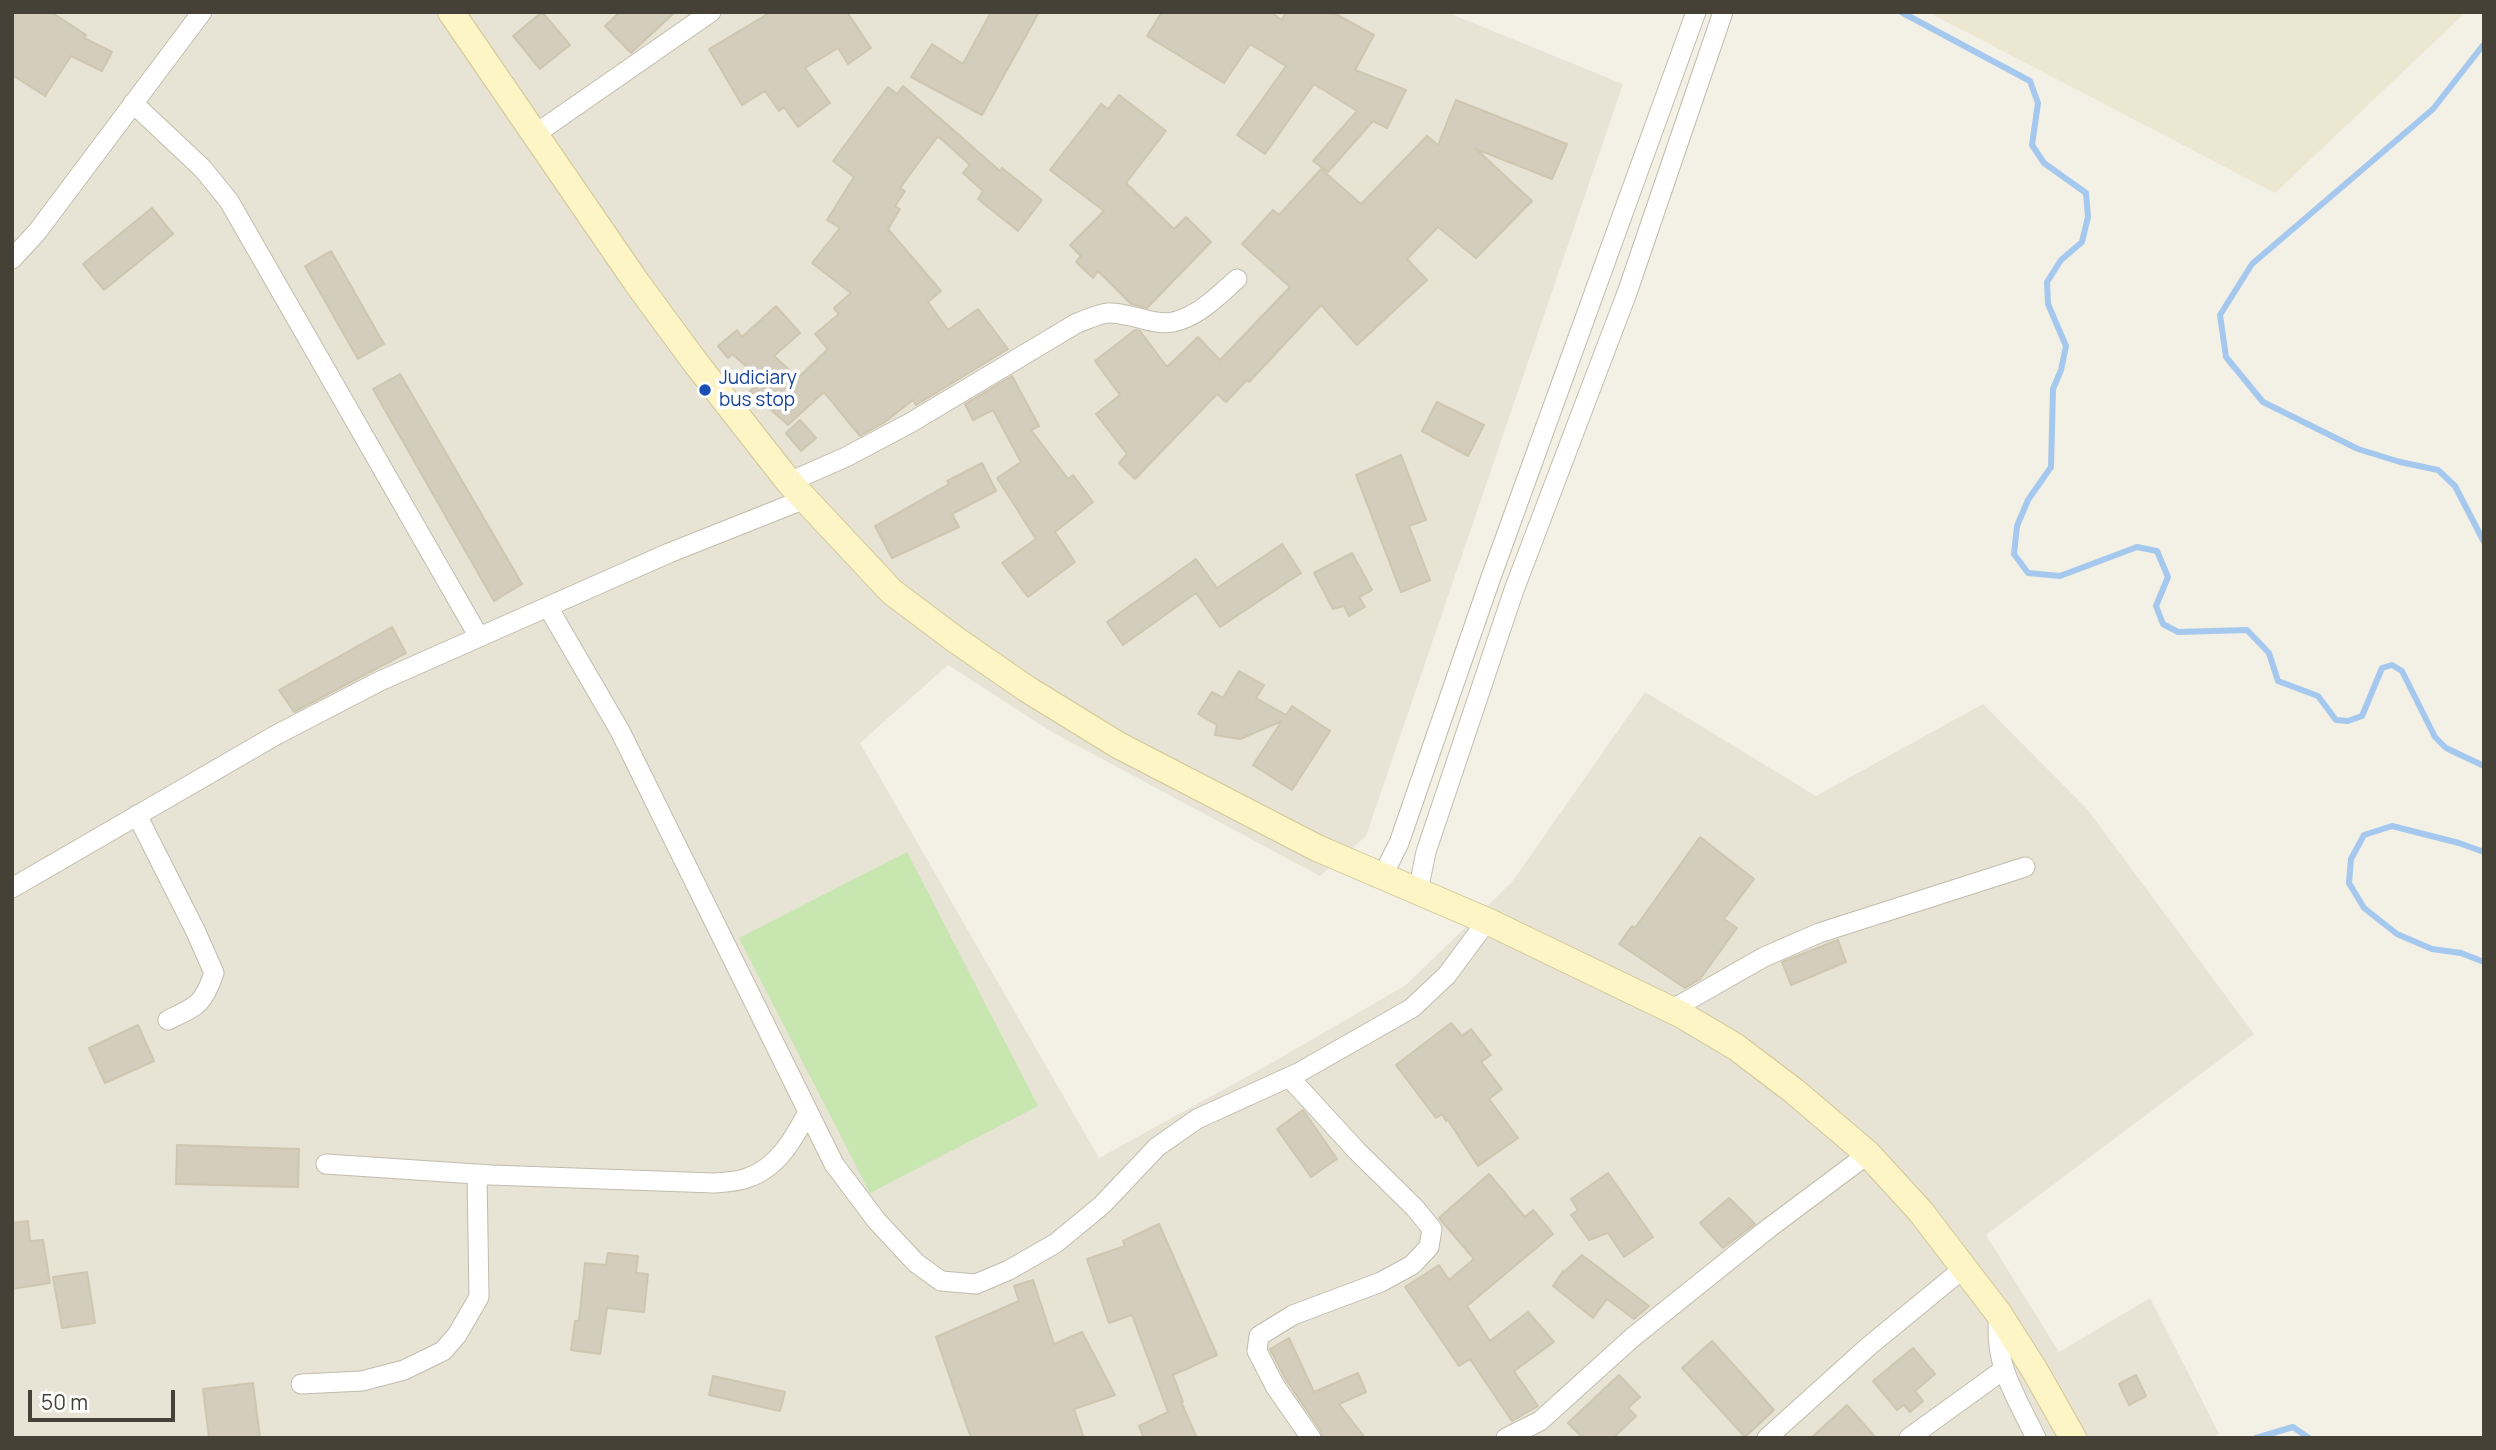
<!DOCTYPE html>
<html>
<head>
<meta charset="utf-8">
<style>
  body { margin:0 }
  #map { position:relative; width:2496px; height:1450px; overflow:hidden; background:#f3f0e6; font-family:Manrope,sans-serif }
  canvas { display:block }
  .frame { position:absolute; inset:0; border:14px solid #464136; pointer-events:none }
  .scale { position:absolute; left:28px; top:1390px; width:147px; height:32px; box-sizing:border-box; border:4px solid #464136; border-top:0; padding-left:9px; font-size:21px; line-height:24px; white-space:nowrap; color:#464136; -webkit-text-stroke:5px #fff; paint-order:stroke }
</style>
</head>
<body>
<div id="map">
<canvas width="2496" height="1450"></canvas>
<div class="frame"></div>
<div class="scale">50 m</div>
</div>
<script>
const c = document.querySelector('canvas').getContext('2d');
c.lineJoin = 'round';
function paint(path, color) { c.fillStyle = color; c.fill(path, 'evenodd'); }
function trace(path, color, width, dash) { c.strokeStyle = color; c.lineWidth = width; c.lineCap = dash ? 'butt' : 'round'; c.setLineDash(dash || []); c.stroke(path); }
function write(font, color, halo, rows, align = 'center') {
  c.font = font + ' Manrope,sans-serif'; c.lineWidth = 7; c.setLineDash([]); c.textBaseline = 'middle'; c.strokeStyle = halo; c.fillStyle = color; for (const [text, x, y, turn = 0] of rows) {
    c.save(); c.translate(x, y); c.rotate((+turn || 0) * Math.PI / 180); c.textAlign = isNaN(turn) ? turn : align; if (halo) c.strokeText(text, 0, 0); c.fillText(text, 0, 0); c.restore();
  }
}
const residential = new Path2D(`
  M12,12H1446L1623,84L1366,836L1320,876L1052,732L948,665L860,743L1099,1158L1268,1065L1406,985L1512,882L1645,692L1816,796L1983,704L2087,809L2254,1034L1986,1235L2059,1352L2150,1298L2219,1434L2211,1438H12Z`);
const education = new Path2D(`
  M1928,12H2466L2275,193Z`);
const green = new Path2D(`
  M907,852L1038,1106L870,1193L739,938Z`);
const stream = new Path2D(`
  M1901,12L2030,81L2038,103L2032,145L2044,163L2086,193L2088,217L2082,242L2061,260L2047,282L2048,304L2066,346L2061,370L2053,389L2051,467L2028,500L2017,526L2014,554L2028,573L2060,576L2137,547L2157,551L2168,577L2156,606L2163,624L2178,632L2247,630L2269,653L2278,681L2318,696L2336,720L2348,721L2362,716L2382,668L2392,665L2402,671L2435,737L2446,748L2484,766
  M2484,44L2433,109L2252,264L2220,315L2226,357L2263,402L2358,449L2400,462L2438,470L2455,486L2484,542
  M2484,852L2459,843L2392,826L2364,835L2351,859L2349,883L2364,908L2397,934L2432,949L2461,953L2484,962
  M2256,1438L2293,1427L2309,1438`);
const building = new Path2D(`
  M12,12H51L86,35L84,38L112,52L102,71L71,56L45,96L12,75Z
  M542,12L570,45L540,69L513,36Z
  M620,12H675L631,53L605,26Z
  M771,12H847L871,48L848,64L838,48L805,68L830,103L798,127L784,107L779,111L765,91L742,105L709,49Z
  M991,12H1039L982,115L911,77L932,44L963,64Z
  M1162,12H1270L1282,20L1286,12H1332L1374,35L1355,70L1406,90L1387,128L1373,121L1328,172L1313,161L1357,111L1314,84L1265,154L1237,135L1286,66L1250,44L1224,83L1147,36Z
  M903,86L1000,171L1002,168L1042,200L1018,231L978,199L983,191L963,173L970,165L938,136L900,188L905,191L895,206L900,209L888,229L941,291L928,302L948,330L978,309L1008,349L916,405L913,400L885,422L860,436L824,392L788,425L750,391L761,379L732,354L728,358L718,346L737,330L742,337L776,306L800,333L774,356L798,378L828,349L815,334L839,314L834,308L851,293L812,263L840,228L827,220L854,177L833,161L888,87L897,94Z
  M1119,95L1166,131L1126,183L1174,229L1186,217L1211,242L1147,308L1131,304L1098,271L1093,278L1076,262L1081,256L1070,245L1104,211L1050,170L1101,104L1108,109Z
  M1456,100L1567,144L1552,179L1476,149L1532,201L1476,258L1438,227L1407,259L1427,280L1357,345L1321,305L1249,382L1247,380L1226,402L1217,394L1135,479L1119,463L1127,454L1096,414L1120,395L1095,361L1135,330L1140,331L1167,367L1198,337L1220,360L1290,287L1242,244L1273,210L1279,215L1321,169L1361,204L1427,136L1438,145Z
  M152,208L173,234L104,290L83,264Z
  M331,251L384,344L358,359L305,266Z
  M400,374L522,584L494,601L373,389Z
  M1012,376L1039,426L1031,430L1068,479L1073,475L1093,502L1055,532L1075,562L1028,597L1002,563L1036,539L997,478L1021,462L993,410L973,420L965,404Z
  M1437,402L1484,425L1468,456L1422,431Z
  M800,420L816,438L801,451L786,433Z
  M1401,455L1426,520L1409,526L1430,580L1401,592L1356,475Z
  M982,463L996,491L952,514L959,527L892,558L875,526L949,484L947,481Z
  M1282,544L1301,573L1220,627L1196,593L1123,645L1107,622L1196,559L1217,588Z
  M1352,553L1372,590L1359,597L1365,607L1349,616L1344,606L1333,609L1314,573Z
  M392,627L406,653L294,712L279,690Z
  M1239,671L1264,685L1256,698L1286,715L1292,706L1330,731L1292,790L1253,765L1282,721L1240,739L1215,735L1217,725L1198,714L1212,692L1223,698Z
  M1700,837L1754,879L1724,919L1737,928L1700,979L1685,988L1619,944L1632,926L1635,928Z
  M1838,940L1846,962L1791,985L1782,962Z
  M1451,1023L1462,1036L1471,1029L1491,1055L1481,1062L1502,1089L1489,1099L1518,1138L1478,1166L1448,1120L1446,1121L1442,1114L1436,1118L1396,1065Z
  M138,1025L154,1061L105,1083L89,1048Z
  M1303,1110L1337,1159L1311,1177L1277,1129Z
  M177,1145L299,1149L298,1187L176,1184Z
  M1608,1173L1653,1237L1624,1257L1608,1233L1589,1240L1571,1215L1578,1210L1571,1199Z
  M1489,1174L1525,1217L1533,1210L1553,1234L1467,1306L1490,1341L1528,1312L1554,1342L1514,1371L1538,1406L1512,1421L1470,1359L1459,1366L1405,1287L1439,1265L1449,1280L1474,1259L1439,1218Z
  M1729,1198L1755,1224L1723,1248L1700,1223Z
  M28,1221L30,1241L43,1240L50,1283L12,1289V1223Z
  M1159,1224L1217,1355L1173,1375L1183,1402H1181L1197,1438H1144L1139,1426L1168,1412L1132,1315L1109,1323L1087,1259L1125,1246L1123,1241Z
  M608,1253L638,1256L636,1273L648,1274L644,1312L607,1308L600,1354L571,1350L575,1321H579L585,1263L606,1265Z
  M1582,1255L1649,1306L1634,1319L1607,1299L1593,1318L1553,1286L1563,1271L1564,1272Z
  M87,1272L95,1323L62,1328L53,1277Z
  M1033,1280L1054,1344L1082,1332L1115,1395L1074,1409L1084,1438H971L936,1337L1019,1301L1014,1286Z
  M1289,1338L1314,1392L1358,1373L1366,1392L1339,1404L1365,1438H1323L1321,1431L1286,1380L1270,1349Z
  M1712,1341L1774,1410L1745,1437L1682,1368Z
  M1913,1348L1935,1374L1915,1391L1923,1401L1910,1412L1904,1405L1897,1410L1873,1381Z
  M1619,1375L1640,1397L1628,1408L1636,1416L1613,1438H1583L1568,1423Z
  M2136,1375L2146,1396L2129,1405L2119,1384Z
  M713,1376L785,1392L780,1411L709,1395Z
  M253,1383L260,1438H209L203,1389Z
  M1847,1405L1876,1438H1811Z`);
const street = new Path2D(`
  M133,103L203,169L229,201L479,637
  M534,135L711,12
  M12,259L37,232L202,12
  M789,482L846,457L910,423L1077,323C1086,320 1098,314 1108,313C1130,312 1152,326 1173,322C1198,317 1219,295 1237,279
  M548,607L620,731L834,1164L876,1220L916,1263L941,1281L976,1284L1009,1270L1056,1243L1102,1205L1157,1147L1197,1119L1298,1073L1412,1008L1447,975L1487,921
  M137,815L196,932L214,973C203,1005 197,1006 168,1020
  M1383,875L1399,843L1490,580L1696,12
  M12,888L276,735L380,681L669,553L805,499
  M1418,891L1426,852L1514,590L1627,293L1723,12
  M1671,1010L1764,957L1819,933L2025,867
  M1289,1077L1357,1151L1415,1208L1432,1229L1429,1247L1412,1265L1381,1282L1293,1315L1259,1336L1257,1351L1275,1386L1311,1438
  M326,1164L491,1175L714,1183C724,1182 737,1182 747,1178C778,1168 794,1138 808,1112
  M1999,1314C1993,1364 2015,1394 2036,1438
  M301,1384L362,1381L404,1370L443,1351L457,1335L479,1297L477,1174
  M1506,1438L1540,1421L1633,1337L1769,1228L1868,1154
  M1767,1438L1869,1346L1964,1268
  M1909,1438L2003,1370`);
const secondary = new Path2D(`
  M451,12L637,283L695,362L789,482L892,592L956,640L1027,689L1118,745L1317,848L1487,921L1682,1015L1736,1047L1794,1091L1868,1154L1921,1212L1999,1314L2034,1369L2073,1438`);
const markers = [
  [705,390,7,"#1a4fb4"]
];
const transitNames = [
  ["Judiciary",719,379],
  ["bus stop",719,401]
];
paint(residential, '#e7e3d5');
paint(education, '#ece7d1');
paint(green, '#c8e6b0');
trace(stream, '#a4c8ee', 6);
paint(building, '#d4cdbc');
trace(building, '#cfc6b0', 2);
trace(street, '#c1bcac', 21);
trace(secondary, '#d2c897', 28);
trace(street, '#fff', 19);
trace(secondary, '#fdf5c6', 26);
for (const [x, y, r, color] of markers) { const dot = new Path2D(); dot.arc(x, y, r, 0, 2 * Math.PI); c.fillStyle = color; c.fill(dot); trace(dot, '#fff', 2.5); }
write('19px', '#164399', '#fff', transitNames, 'left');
</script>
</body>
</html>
